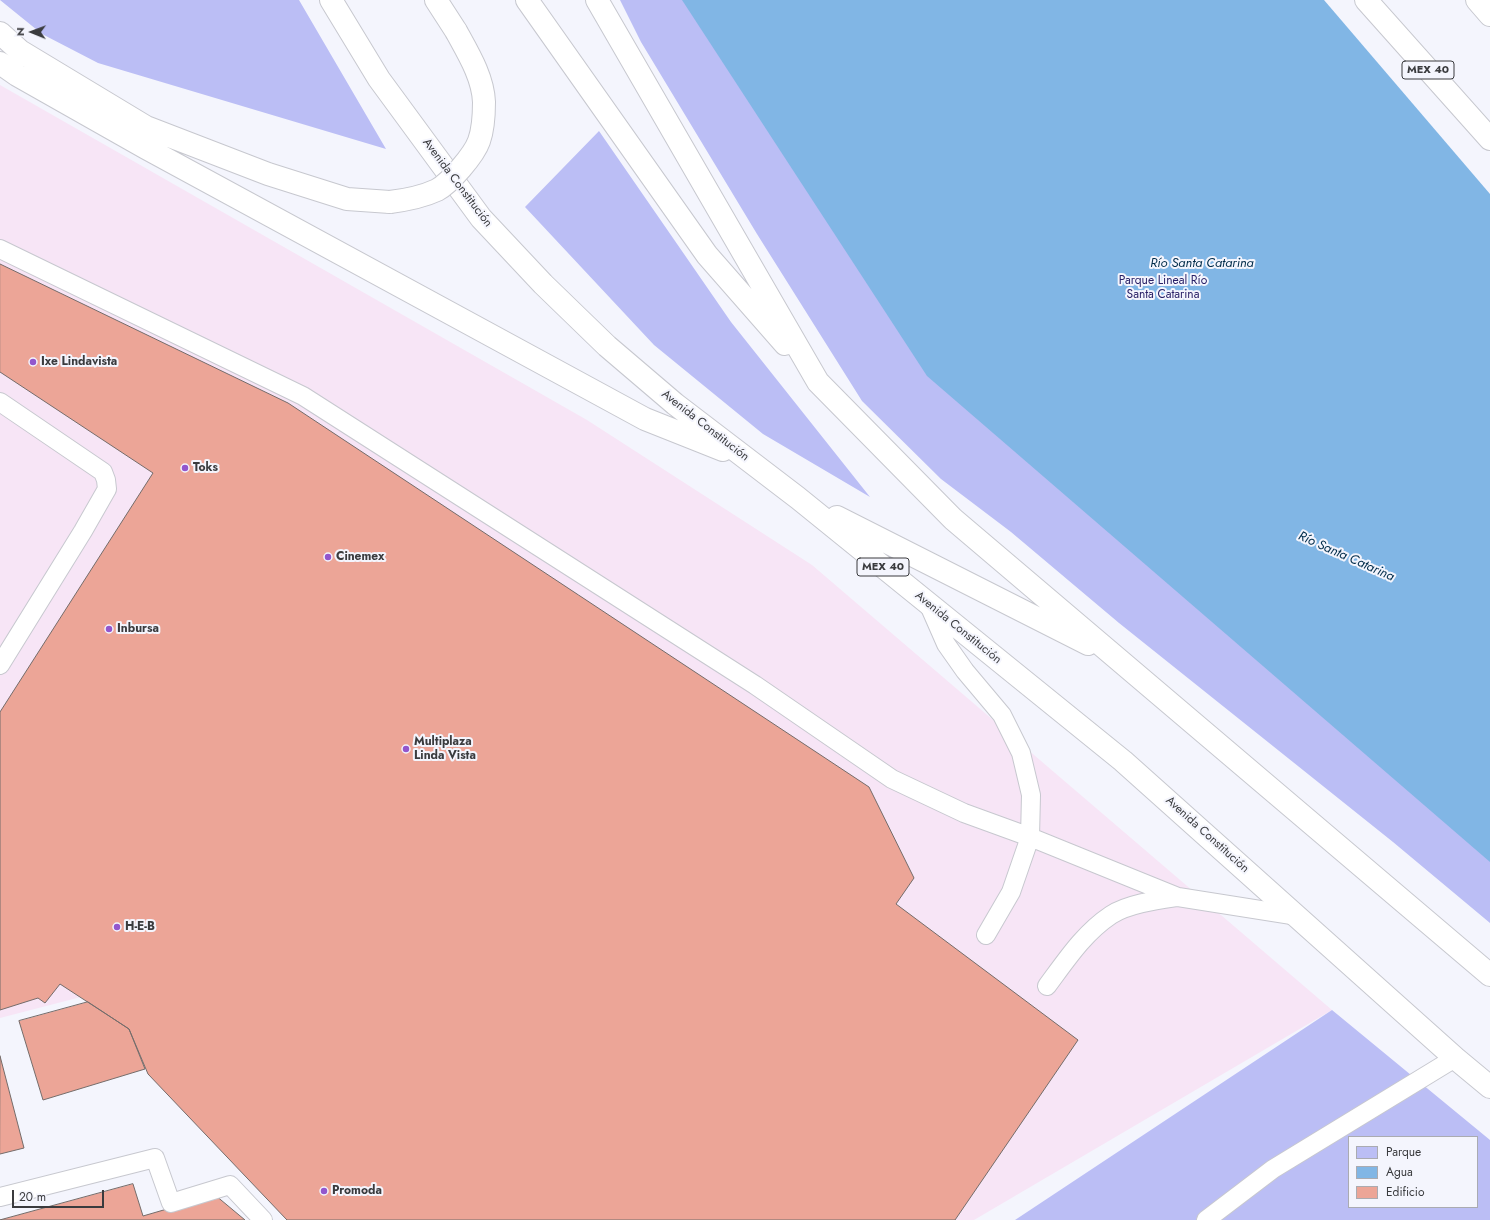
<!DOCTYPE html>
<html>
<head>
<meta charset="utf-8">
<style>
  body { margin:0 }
  #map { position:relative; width:1490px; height:1220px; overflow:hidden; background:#f4f5fd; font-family:Jost,sans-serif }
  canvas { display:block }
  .legend { position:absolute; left:1348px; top:1136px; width:130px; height:72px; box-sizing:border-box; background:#f4f5fd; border:1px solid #aaabb1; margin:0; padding:5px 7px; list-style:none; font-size:12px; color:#3a3b3e }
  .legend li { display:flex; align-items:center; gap:8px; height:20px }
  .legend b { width:20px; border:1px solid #aaabb1 }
  .north { position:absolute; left:12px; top:12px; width:40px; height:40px; -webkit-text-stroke:3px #f4f5fd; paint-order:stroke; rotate:271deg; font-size:11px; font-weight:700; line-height:16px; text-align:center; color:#3a3b3e }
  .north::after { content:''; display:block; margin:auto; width:14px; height:18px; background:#3a3b3e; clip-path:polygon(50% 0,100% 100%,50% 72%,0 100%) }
  .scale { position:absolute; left:12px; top:1190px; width:92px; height:18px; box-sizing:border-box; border:2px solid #3a3b3e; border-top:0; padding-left:5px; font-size:12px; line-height:14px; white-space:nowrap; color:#3a3b3e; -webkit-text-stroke:3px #f4f5fd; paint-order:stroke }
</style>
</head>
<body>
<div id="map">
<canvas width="1490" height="1220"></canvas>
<ul class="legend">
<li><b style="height:11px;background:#bbbef5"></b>Parque</li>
<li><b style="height:11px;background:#81b6e5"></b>Agua</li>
<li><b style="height:11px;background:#eca597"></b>Edificio</li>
</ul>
<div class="north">N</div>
<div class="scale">20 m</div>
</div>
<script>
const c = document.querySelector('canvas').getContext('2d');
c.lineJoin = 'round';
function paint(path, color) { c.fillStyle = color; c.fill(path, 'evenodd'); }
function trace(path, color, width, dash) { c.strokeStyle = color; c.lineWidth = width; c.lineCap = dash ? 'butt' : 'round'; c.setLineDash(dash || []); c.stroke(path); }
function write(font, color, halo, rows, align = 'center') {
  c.font = font + ' Jost,sans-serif'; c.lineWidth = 4; c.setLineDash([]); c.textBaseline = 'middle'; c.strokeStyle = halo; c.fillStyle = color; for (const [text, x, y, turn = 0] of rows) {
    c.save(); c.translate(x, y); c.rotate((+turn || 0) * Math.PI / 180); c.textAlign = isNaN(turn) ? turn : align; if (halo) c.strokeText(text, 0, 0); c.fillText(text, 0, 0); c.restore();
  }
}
const commercial = new Path2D(`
  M0,85L587,420L812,565L1332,1010L974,1220H287L148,1074L129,1029L81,997L0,1018Z`);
const green = new Path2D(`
  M0,0H299L386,149L98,63L42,34Z
  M620,0H1300L1490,235V923L1393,842L1119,623L1011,532L941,479L862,401L757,234L641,42Z
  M599,131L731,322L870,497L763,434L654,345L525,207Z
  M1332,1010L1490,1140V1220H1015ZM1349,1137H1477V1207H1349Z`);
const water = new Path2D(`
  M682,0H1324L1490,194V862L927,376Z`);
const building = new Path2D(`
  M0,264L288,403L869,787L914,878L896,904L1078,1040L955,1220H287L148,1074L129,1029L60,984L45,1003L38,998L0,1010V712L153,473L0,372Z
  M88,1002L129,1029L145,1069L43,1100L19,1021Z
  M0,1056L24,1148L0,1154Z
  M133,1184L143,1216L215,1195L245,1220H0Z`);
const service = new Path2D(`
  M0,249L303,396L755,685L892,779L964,813L1030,837L1178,897L1298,916
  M0,402L103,472L106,480L107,489L83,531L0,665
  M928,603L946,644L965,671L1002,715L1021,753L1031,795L1030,837L1011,892L986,935
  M1047,986C1067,959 1084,933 1111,915C1128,904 1157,900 1177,897
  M0,1197L155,1158L171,1203L230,1185L263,1220
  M1206,1220L1273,1169L1455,1058`);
const trunk = new Path2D(`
  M331,0L379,79L481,218L543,284L607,346L675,404L798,498L1123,761L1455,1058L1490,1087
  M436,0L456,31
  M527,0L707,255L785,344
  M597,0L818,382L953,519L1490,975
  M1366,0L1490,139
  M1477,0L1490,15
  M0,33L20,51L146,127L268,174L347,199L390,202
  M0,63L17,75L146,148L645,419L723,450
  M837,517L1088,644`);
const trunkBridge = new Path2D(`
  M390,202C406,200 422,197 437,190C450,183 474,155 479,141C483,130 484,114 484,102C483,77 468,53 456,31`);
const markers = [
  [33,362,4,"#9256cd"],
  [185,468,4,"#9256cd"],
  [328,557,4,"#9256cd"],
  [109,629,4,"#9256cd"],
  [406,749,4,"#9256cd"],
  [117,927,4,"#9256cd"],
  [324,1191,4,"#9256cd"]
];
const shields = [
  [1428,70,52],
  [883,567,52]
];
const shieldNames = [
  ["MEX 40",1428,70],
  ["MEX 40",883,567]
];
const streetNames = [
  ["Avenida Constitución",457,183,53],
  ["Avenida Constitución",705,426,38],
  ["Avenida Constitución",958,628,39],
  ["Avenida Constitución",1207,835,42]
];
const parkNames = [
  ["Parque Lineal Río",1163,281],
  ["Santa Catarina",1163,295]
];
const poiNames = [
  ["Ixe Lindavista",41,362],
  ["Toks",193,468],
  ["Cinemex",336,557],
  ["Inbursa",117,629],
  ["Multiplaza",414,742],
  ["Linda Vista",414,756],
  ["H-E-B",125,927],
  ["Promoda",332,1191]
];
const waterNames = [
  ["Río Santa Catarina",1202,264],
  ["Río Santa Catarina",1346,557,24]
];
paint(commercial, '#f7e5f6');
paint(green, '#bbbef5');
paint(water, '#81b6e5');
paint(building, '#eca597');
trace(building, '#746c6a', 1);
trace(service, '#c7c8cf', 20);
trace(trunk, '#c7c8cf', 24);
trace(service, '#fff', 18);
trace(trunk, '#fff', 22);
trace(trunkBridge, '#c7c8cf', 24, []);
trace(trunkBridge, '#fff', 22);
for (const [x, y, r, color] of markers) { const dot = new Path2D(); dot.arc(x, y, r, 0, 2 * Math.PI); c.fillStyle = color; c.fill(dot); trace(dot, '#f4f5fd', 1.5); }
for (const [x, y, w] of shields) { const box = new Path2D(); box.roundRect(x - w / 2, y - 9, w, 18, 3); c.fillStyle = '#f4f5fd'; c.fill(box); trace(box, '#3a3b3e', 1); }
write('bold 11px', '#3a3b3e', null, shieldNames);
write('12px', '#3a3b3e', '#f4f5fd', streetNames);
write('12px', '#2a2167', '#f4f5fd', parkNames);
write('bold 12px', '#3a3b3e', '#f4f5fd', poiNames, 'left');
write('italic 13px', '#012c4a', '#f4f5fd', waterNames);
</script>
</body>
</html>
